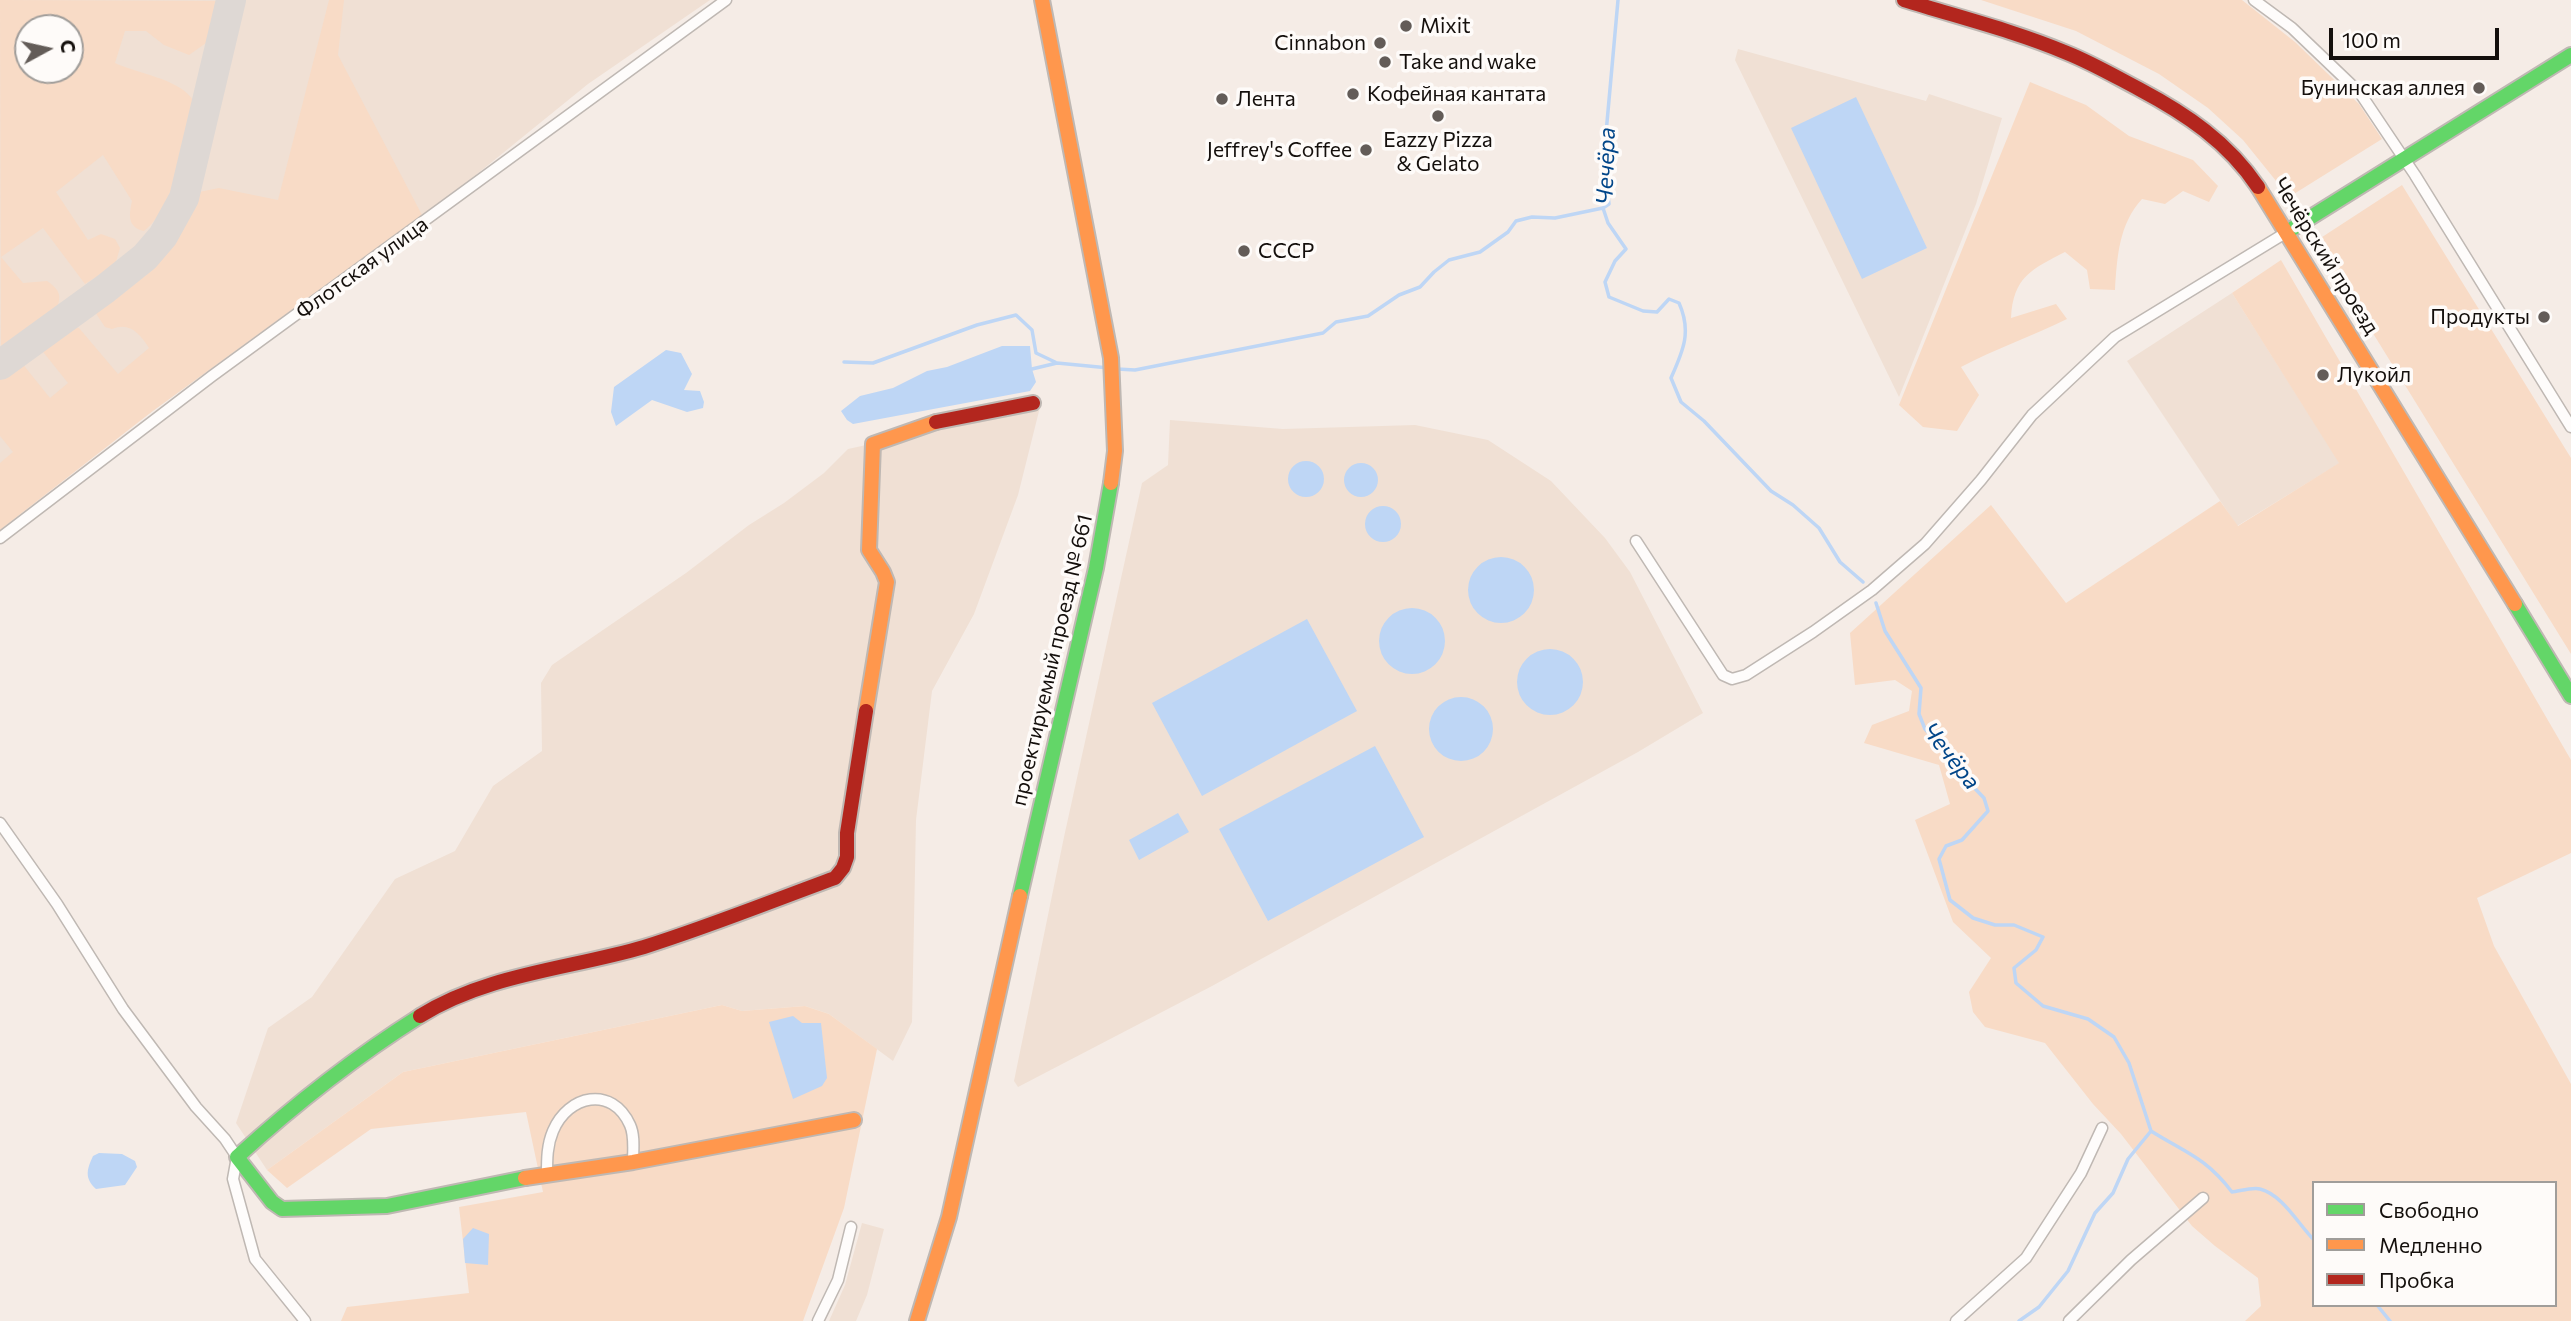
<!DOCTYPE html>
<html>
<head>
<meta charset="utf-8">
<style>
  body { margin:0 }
  #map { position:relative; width:2571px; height:1321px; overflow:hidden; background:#f5ece6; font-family:Commissioner,sans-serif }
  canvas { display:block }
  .legend { position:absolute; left:2312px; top:1181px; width:245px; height:126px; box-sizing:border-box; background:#fefbf9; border:2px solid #a09d9a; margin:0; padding:9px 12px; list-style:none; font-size:21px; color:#140f0c }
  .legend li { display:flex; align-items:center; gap:14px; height:35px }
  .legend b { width:35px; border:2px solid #a09d9a }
  .north { position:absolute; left:14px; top:14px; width:70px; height:70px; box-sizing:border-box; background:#fefbf9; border:2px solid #a09d9a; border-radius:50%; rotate:82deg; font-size:19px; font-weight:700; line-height:28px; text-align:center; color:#140f0c }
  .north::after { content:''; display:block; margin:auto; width:24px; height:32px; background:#635c58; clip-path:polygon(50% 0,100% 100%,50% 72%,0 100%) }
  .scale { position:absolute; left:2329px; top:28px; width:170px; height:32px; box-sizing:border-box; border:4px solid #140f0c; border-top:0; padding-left:9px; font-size:21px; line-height:24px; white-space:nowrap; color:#140f0c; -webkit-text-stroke:5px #fefbf9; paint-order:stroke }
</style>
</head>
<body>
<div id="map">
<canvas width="2571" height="1321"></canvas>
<ul class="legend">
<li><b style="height:9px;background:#63d668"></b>Свободно</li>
<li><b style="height:9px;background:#ff974d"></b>Медленно</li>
<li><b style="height:9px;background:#b3261e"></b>Пробка</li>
</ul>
<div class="north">С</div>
<div class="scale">100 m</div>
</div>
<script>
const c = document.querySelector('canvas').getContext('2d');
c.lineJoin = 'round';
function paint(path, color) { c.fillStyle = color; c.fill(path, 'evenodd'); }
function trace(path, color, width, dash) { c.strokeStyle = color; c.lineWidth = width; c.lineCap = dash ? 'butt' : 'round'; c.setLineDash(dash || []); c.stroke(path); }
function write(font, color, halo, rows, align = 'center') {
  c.font = font + ' Commissioner,sans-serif'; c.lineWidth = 7; c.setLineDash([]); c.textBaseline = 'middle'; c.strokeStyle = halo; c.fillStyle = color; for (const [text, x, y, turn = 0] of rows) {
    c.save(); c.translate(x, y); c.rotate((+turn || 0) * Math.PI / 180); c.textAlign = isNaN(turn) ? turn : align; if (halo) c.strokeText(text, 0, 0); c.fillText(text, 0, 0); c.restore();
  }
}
const built = new Path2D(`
  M0,0H710L588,84L466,183L91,456L0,528ZM28,28H70V70H28Z
  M1738,49L1926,101L1929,94L2002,118L1976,204L1899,397L1735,60Z
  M2232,293L2340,463L2237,526L2127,361Z
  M1040,407L1018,495L974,614L932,691L916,820L912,1022L893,1061L829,1014L805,1006L742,1011L722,1005L403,1072L267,1170L236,1123L268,1028L312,997L395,879L455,851L493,786L542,751L541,683L552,665L686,573L749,525L784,503L824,473L848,449Z
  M1170,420L1283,429L1415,425L1488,440L1551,481L1605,538L1630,572L1703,713L1638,752L1212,986L1018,1087L1014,1081L1064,837L1142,483L1168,465Z
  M862,1223L884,1229L867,1295L856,1321H829L845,1285Z`);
const green = new Path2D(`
  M0,0L217,1L206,43L189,55L164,45L146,31H125L115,63C138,74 178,78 193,100C184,139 177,206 144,231C127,227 129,215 132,201L103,155L56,192L88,240L101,234L115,239L120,248L115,265L85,284L43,228L1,257L23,283L47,281C57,288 63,294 57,307L1,346ZM28,28H70V70H28Z
  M329,0H344L338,55L422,215L154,410L0,530V463L13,452L0,436V377L21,362L50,398L68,383L40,348L68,325L79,328L118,374L149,348C139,333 130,322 112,329L105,327L95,312L96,307C106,296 121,289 133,280C161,259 178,231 193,199L197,198L199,192L219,188L278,200Z
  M1981,0H2242L2295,42L2359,104L2382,139L2289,197L2243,140L2208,108L2159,74L2076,31Z
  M2030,82L2086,105L2129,136L2193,160L2218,186L2209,202L2183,191L2165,204L2142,199C2119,224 2117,257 2115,290L2090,289L2087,270L2065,252C2032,269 2013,277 2011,318L2056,304L2067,319C2032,336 1995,349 1961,367L1979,395L1957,431L1923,427L1899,405Z
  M2402,185L2571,458V654L2316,241Z
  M2281,260L2571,760V853L2477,898L2494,946L2571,1084V1321H2245L2261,1306L2258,1278L2215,1246L2192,1226L2121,1134L2093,1104L2045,1043L1985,1027L1973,1012L1969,992L1991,958L1953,922L1915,820L1950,804L1939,765L1864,743L1872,725L1909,711L1912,691L1895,680L1855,685L1850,633L1991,505L2066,603L2220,501L2238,526L2339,463L2232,293ZM2314,1183H2555V1305H2314Z
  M722,1005L742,1011L805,1006L829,1014L877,1049L844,1208L803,1321H341L347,1307L469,1293L459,1207L543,1192L526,1112L371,1129L287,1188L267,1170L403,1072Z`);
const water = new Path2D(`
  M1856,97L1927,248L1862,279L1791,128Z
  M1002,346H1030L1032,369L1036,382L1030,391L853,424L847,420L841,411L860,396L893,388L927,371L947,367Z
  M666,350L681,353L692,374L684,390L700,391L704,402L703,408L687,412L652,400L616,426L611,412L614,387Z
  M1288 479a18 18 0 1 1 36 0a18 18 0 1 1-36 0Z
  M1344 480a17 17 0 1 1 34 0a17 17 0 1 1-34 0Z
  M1365 524a18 18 0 1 1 36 0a18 18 0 1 1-36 0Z
  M1468 590a33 33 0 1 1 66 0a33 33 0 1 1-66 0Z
  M1379 641a33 33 0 1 1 66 0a33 33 0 1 1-66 0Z
  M1307,619L1357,711L1202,796L1152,703Z
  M1517 682a33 33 0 1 1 66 0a33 33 0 1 1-66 0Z
  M1429 729a32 32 0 1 1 64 0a32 32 0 1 1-64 0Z
  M1375,746L1424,837L1268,921L1219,829Z
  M1178,813L1189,832L1139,860L1129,840Z
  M793,1016L802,1023H821L827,1078L822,1086L793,1099L769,1022Z
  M99,1153L122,1154L135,1161L137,1167L125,1185L96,1189C84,1178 87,1169 93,1156Z
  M473,1228L489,1234L488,1265L465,1263L463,1239Z`);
const stream = new Path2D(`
  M1603,208L1608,223L1626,249L1615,261L1605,282L1609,297L1643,311L1657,312L1669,299L1679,303C1692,332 1683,351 1671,378L1681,402L1704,421L1771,491L1793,505L1819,528L1840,562L1863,582
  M1603,208L1609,204L1608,196L1601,189L1618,0
  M844,362L873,363L977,325L1016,315L1032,330L1036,353L1055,362
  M1032,369L1057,363L1109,368
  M1117,369L1135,370L1323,333L1336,322L1368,316L1399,295L1420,287L1434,272L1449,260L1480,252L1508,232L1516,221L1532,217L1555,218L1603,208
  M1876,603L1885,631L1921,688L1919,714L1925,729L1948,754L1964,777L1984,798L1988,811L1962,840L1946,846L1939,859L1950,900L1973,918L1995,925H2014L2043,937L2036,950L2014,968L2016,983L2043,1006L2088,1019L2114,1037L2129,1063L2151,1131C2186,1153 2205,1157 2232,1192C2240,1191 2253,1187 2260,1189C2283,1195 2298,1224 2314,1240
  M2377,1305L2390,1321
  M2019,1321L2039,1307L2068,1271L2095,1213L2113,1193L2128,1159L2151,1131`);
const taxiway = new Path2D(`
  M0,365L105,289L145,257L163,236L184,198L231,0`);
const street = new Path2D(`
  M2254,0L2292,28L2360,93L2415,175L2571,427
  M0,538L212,376L726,0
  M1636,541L1723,675L1732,679L1746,675L1813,632L1872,590L1925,544L1981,480L2032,415L2115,337L2287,232
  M0,823L57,904L123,1009L196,1107L225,1139L237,1157L233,1179L255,1259L305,1321
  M547,1174C547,1159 547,1145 553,1131C568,1095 612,1085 630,1125C635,1136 633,1150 633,1162
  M818,1321L838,1280L851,1227
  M1956,1321L2026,1258L2081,1173L2102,1128
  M2069,1321L2131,1260L2203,1198`);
const fast = new Path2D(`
  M2287,232L2571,55
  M2515,604L2571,696
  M1020,896L1096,568L1111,483
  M420,1016C355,1057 294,1105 237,1157L272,1202L282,1209L387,1206L525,1178`);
const slow = new Path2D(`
  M1042,0L1111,358L1115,451L1111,483
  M2258,187L2515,604
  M866,711L887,582L883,572L869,550L873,444L936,422
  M525,1178L633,1162L854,1120
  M917,1321L949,1217L1020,896`);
const jam = new Path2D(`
  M1904,0C1958,17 2015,31 2067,53C2092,63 2116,77 2139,89C2186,114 2228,142 2258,187
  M936,422L1033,403
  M420,1016C487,974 569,969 644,947C708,927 772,901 835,878L843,868L847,857V833L866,711`);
const markers = [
  [1406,26,7,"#635c58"],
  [1380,43,7,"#635c58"],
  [1385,62,7,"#635c58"],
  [2479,88,7,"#635c58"],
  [1353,94,7,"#635c58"],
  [1222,99,7,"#635c58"],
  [1438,116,7,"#635c58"],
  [1366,150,7,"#635c58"],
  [1244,251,7,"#635c58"],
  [2544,317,7,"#635c58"],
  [2323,375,7,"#635c58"]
];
const poiNames = [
  ["Mixit",1420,26],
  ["Cinnabon",1366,43,"right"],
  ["Take and wake",1399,62],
  ["Бунинская аллея",2465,88,"right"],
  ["Кофейная кантата",1367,94],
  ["Лента",1236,99],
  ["Eazzy Pizza",1438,140,"center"],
  ["& Gelato",1438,164,"center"],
  ["Jeffrey's Coffee",1352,150,"right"],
  ["СССР",1258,251],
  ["Продукты",2530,317,"right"],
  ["Лукойл",2337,375]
];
const streetNames = [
  ["Чечёрский проезд",2326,256,58],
  ["Флотская улица",362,268,-36],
  ["проектируемый проезд № 661",1052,660,-77]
];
const waterNames = [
  ["Чечёра",1606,166,-88],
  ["Чечёра",1951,756,52]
];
paint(built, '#f0e0d4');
paint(green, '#f8dbc6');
paint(water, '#bed6f5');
trace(stream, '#bed6f5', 3.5);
trace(taxiway, '#ded8d4', 30);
trace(street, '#bfb8b3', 13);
trace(fast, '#bfb8b3', 18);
trace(slow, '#bfb8b3', 18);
trace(jam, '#bfb8b3', 18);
trace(street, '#fefcfb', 10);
trace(fast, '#63d668', 14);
trace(slow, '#ff974d', 14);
trace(jam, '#b3261e', 14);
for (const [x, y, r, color] of markers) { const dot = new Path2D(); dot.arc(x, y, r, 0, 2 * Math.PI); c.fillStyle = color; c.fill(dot); trace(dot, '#fefbf9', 2.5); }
write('21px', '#140f0c', '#fefbf9', poiNames, 'left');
write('21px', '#140f0c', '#fefbf9', streetNames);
write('italic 23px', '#004588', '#fefbf9', waterNames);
</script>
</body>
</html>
